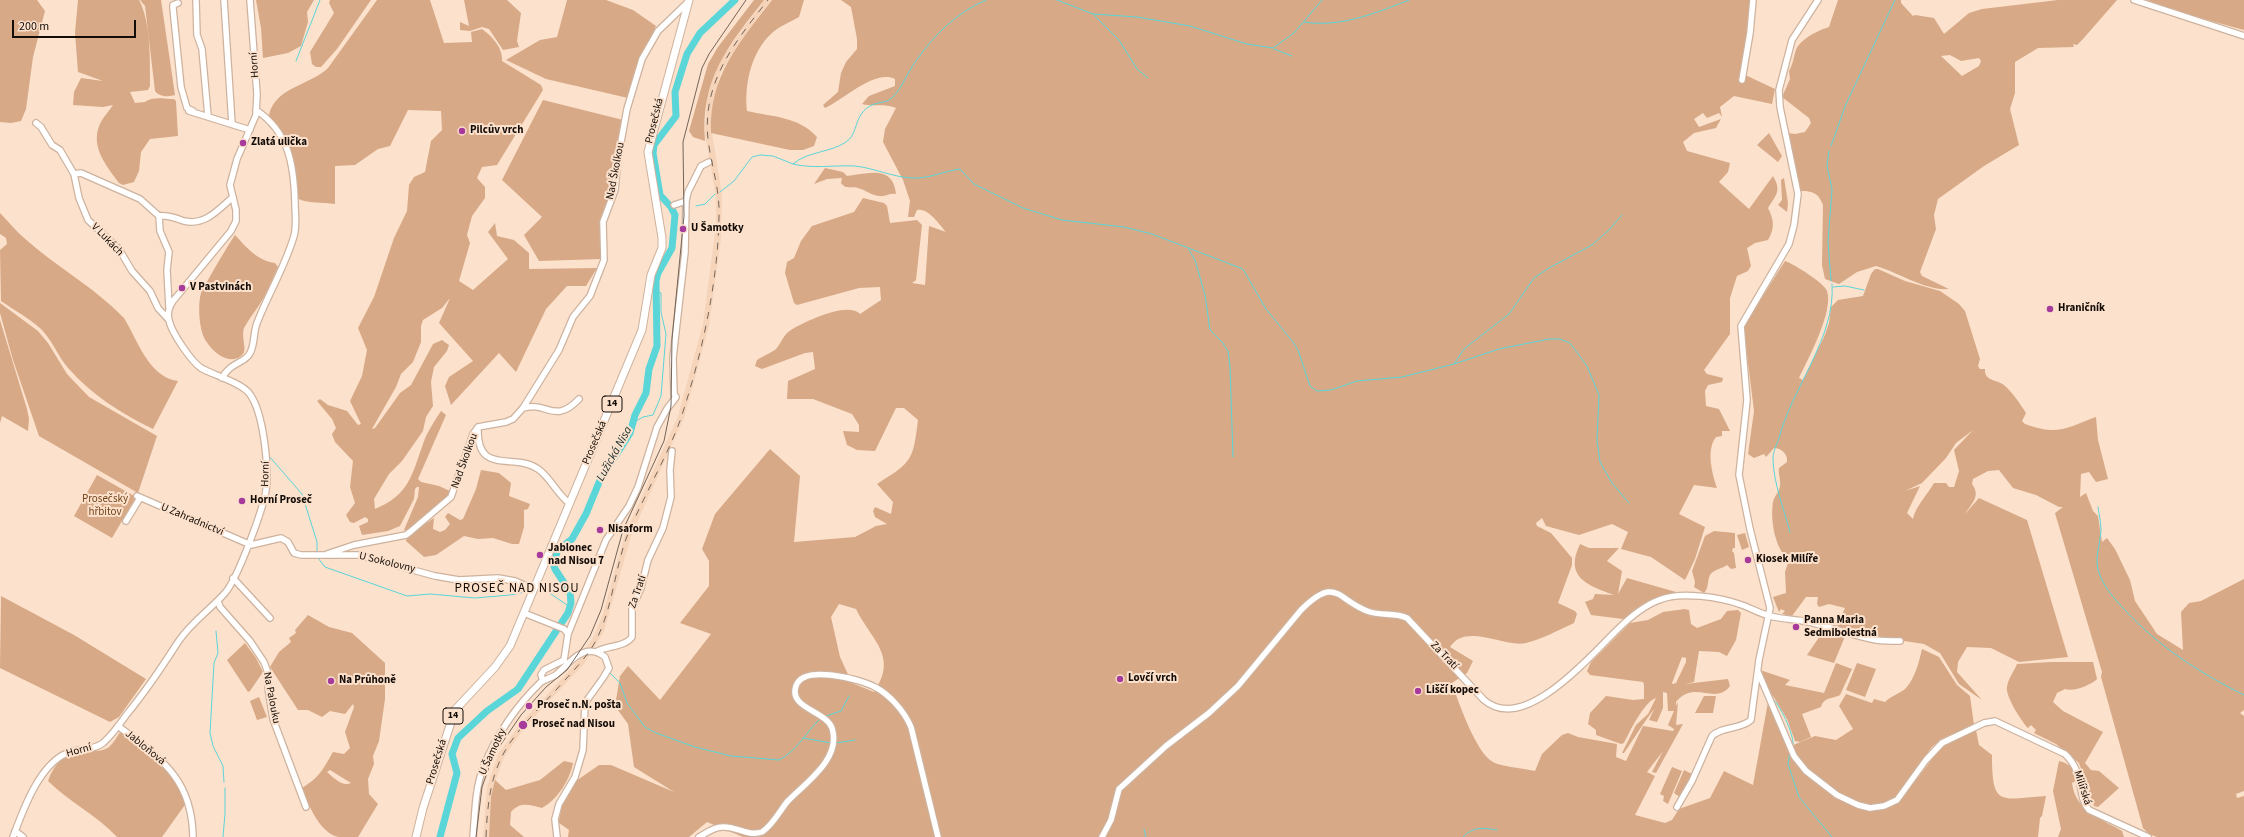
<!DOCTYPE html>
<html>
<head>
<meta charset="utf-8">
<style>
  body { margin:0 }
  #map { position:relative; width:2244px; height:837px; overflow:hidden; background:#fce1cc; font-family:"Source Sans 3",sans-serif }
  canvas { display:block }
  .scale { position:absolute; left:12px; top:20px; width:124px; height:18px; box-sizing:border-box; border:2px solid #140c06; border-top:0; padding-left:5px; font-size:12px; line-height:14px; white-space:nowrap; color:#140c06; -webkit-text-stroke:3px #fce1cc; paint-order:stroke }
</style>
</head>
<body>
<div id="map">
<canvas width="2244" height="837"></canvas>
<div class="scale">200 m</div>
</div>
<script>
const c = document.querySelector('canvas').getContext('2d');
c.lineJoin = 'round';
function paint(path, color) { c.fillStyle = color; c.fill(path, 'evenodd'); }
function trace(path, color, width, dash) { c.strokeStyle = color; c.lineWidth = width; c.lineCap = dash ? 'butt' : 'round'; c.setLineDash(dash || []); c.stroke(path); }
function write(font, color, halo, rows, align = 'center') {
  c.font = font + ' "Source Sans 3",sans-serif'; c.lineWidth = 4; c.setLineDash([]); c.textBaseline = 'middle'; c.strokeStyle = halo; c.fillStyle = color; for (const [text, x, y, turn = 0] of rows) {
    c.save(); c.translate(x, y); c.rotate((+turn || 0) * Math.PI / 180); c.textAlign = isNaN(turn) ? turn : align; if (halo) c.strokeText(text, 0, 0); c.fillText(text, 0, 0); c.restore();
  }
}
const built = new Path2D(`
  M764,0H771L733,52L720,74L711,126L722,196L721,238L709,326L684,418L631,536L604,631L584,664L525,727L504,757L493,788L489,837H483L487,787L498,754L521,723L579,660L594,636L603,614L625,534L678,416L703,324L716,225V197L705,134L707,97L715,72L723,56Z`);
const green = new Path2D(`
  M0,0H37L45,11L33,57L26,109L21,121L11,123L0,122Z
  M78,0H139C151,22 150,61 150,86L148,90L130,92L135,103L145,102C152,96 165,99 174,99L176,101L178,136L150,139L141,152L139,171L134,182L123,185L119,183C105,164 88,144 102,120C105,115 110,110 113,105L103,107L73,105L74,92L81,78L103,81L78,72L75,33Z
  M140,0H161L175,95C169,97 159,97 155,91L145,6Z
  M256,0H314L307,12L308,22L301,46L288,53L263,58L261,28Z
  M330,0H371L337,49L321,67H316L312,64L310,52L334,13L329,3Z
  M377,0H430L444,43L472,42L471,32L482,29C493,37 503,48 502,61L541,85L543,90L497,165L482,167L477,178L485,187V198L472,216L467,235L470,243L459,281L473,290L508,259L488,232L495,223L497,236L514,240L529,253V269L597,268L586,286H567L546,309L516,372L499,353L451,405L445,386L449,377L473,361L439,323L450,298L442,308L423,320L421,326V342L413,362L401,374L396,387L372,429L375,428L400,393L411,385L433,344L442,340L449,345L447,351L434,367L431,382L433,406L426,417L423,431L402,461L389,474L374,499L375,509C409,495 412,475 423,444C427,432 434,422 441,411L446,415L418,479L421,482L439,486L452,492L447,500L407,532L404,530L418,497L419,487H417L415,489L414,499L400,526L388,531L362,535L359,526L368,522V519L365,517L354,523L350,522L346,515L355,503L350,487L353,461L335,442L332,434L336,428L332,419L317,401L320,399L328,405L347,411L358,425L361,424L350,401L362,376L367,350L358,328L374,297L394,238L407,211L409,185L414,177L425,172L431,141L442,130L441,111L408,110L390,146L378,149L355,165L335,166V204C323,202 307,204 297,198C296,177 295,157 286,138C282,130 271,123 269,115C275,87 311,85 328,68Z
  M464,0H507L521,13L517,41L519,47L503,50L489,29L482,27L470,31L460,30V22L469,26Z
  M567,0H606L633,10L656,26L637,66L628,98L546,79L506,60L540,40L557,37Z
  M754,0H764C728,46 700,79 705,141L693,137L689,131L708,64L718,47Z
  M772,0H804L799,17C792,21 783,25 777,29C752,47 744,83 747,111C772,117 798,116 817,137L814,146L803,150H790L711,133C709,76 739,43 772,0Z
  M841,0H1749V22L1741,73L1775,89L1772,104L1734,96L1720,107L1722,117L1719,113L1707,118L1703,113L1694,119L1699,127L1721,119L1716,128L1694,133L1683,142L1687,151L1730,163L1728,172L1719,182L1749,209L1773,176C1782,191 1776,195 1768,208C1774,220 1775,228 1768,240L1755,243L1747,248L1751,266L1748,271L1737,276L1730,298V334L1704,370L1707,374L1723,378L1722,382L1708,385L1705,391L1706,406L1719,409L1730,431H1722V436L1716,437C1706,449 1712,474 1717,488L1694,485L1679,514L1705,527L1695,559L1685,580L1651,557L1621,549L1628,532L1612,524L1579,535L1546,526L1542,518L1536,523L1537,526L1551,533L1572,558V565L1558,603L1575,611L1577,614L1574,623C1559,630 1542,639 1526,643C1505,648 1466,622 1450,647L1473,661L1467,673L1452,683C1458,701 1476,753 1493,762C1499,766 1526,769 1535,771L1542,754L1562,735L1568,733L1578,737L1617,744L1616,757L1626,761L1643,726L1673,731L1674,729L1668,725L1674,711H1668L1667,693L1663,692V708L1657,722L1649,720L1654,709C1643,724 1634,738 1624,753H1622L1636,725L1648,714L1656,698C1644,702 1630,731 1624,743L1621,744L1596,735V730L1588,724L1590,713L1606,696L1633,700L1644,699V685L1643,682L1590,675L1587,671L1591,662L1630,623L1648,620L1663,612L1685,609L1689,610L1691,624L1697,628L1721,619L1727,611L1738,610L1741,613L1736,640L1727,656L1719,652L1699,651L1694,682L1685,684L1728,679L1730,686C1715,706 1695,679 1676,702V706L1678,702L1676,725L1683,724L1656,773L1652,772L1663,751L1647,772L1655,776L1635,815L1665,823L1672,820L1679,809L1710,798L1724,771L1753,785L1768,702L1792,758L1804,772L1854,806L1887,808L1899,802L1939,750L1950,742L1976,730L1979,745L1992,755C1992,808 2000,799 2046,796L2042,816L2040,818L2038,837H743L707,822L689,837H568L569,830L559,823V820L563,801L576,781L599,765H611L674,792L634,767L628,724L615,706L620,676L628,666L660,700L711,634L680,623L709,586V561L702,549L715,514L770,449L800,476L794,542L855,537L876,526L887,524L875,517L873,511L875,507L891,514L893,502L877,484C912,462 913,461 918,420L904,408H896L875,451L857,450L847,445L843,431L859,432V425L852,414L813,399H787L788,381L815,369L813,352L805,353L762,369L755,366L757,360C763,356 771,353 776,349C782,342 783,335 791,330C804,322 848,301 860,314L881,300L880,287L859,288L797,305L794,303L785,273L787,262L794,258L801,241L812,226L854,212L863,198L884,203L887,206L890,223L917,220L922,225L916,280L912,283L925,285L929,226L946,232C939,224 928,207 917,210L914,217H908L910,201L903,180L883,142L885,129L896,108C884,103 874,107 862,104L869,96L895,86V79C875,69 843,100 825,108L823,105L838,92L841,73L846,62L857,49V39L851,7ZM839,604L856,609C871,640 899,656 874,692L852,683L840,657L831,617ZM1682,657L1686,658V662L1676,683L1673,684L1672,683Z
  M1838,0H1901V3L1913,16L1915,15L1934,18L1944,34L1969,13L1982,9L2058,0H2117L2083,39L2077,45L2073,44L2074,47L2038,48L2015,62V93L2010,109L2019,145L1984,166L1938,199L1934,215L1936,229L1920,272L1922,276L1949,289C1925,291 1898,272 1876,266L1857,272L1839,284L1825,279L1822,265L1823,205C1818,192 1812,191 1799,191L1788,133L1795,134L1805,132L1811,123L1809,118L1782,97L1790,79L1789,71C1794,62 1793,58 1796,50C1800,39 1819,30 1829,27ZM1950,55L1961,61L1979,58L1981,61L1979,66L1962,76L1941,56Z
  M2147,0H2244V30L2178,12Z
  M543,100L623,120L611,190L600,225L601,259L539,261L524,235L542,217L502,180Z
  M1769,133L1782,156L1778,162L1757,145Z
  M825,168L843,172L847,176C867,174 893,164 896,194C889,193 885,197 880,196C872,196 866,190 858,188C851,186 846,190 841,183L842,178L827,179L814,184Z
  M1784,178L1788,203L1787,212L1778,205L1782,200L1781,180Z
  M0,213C8,221 15,230 23,237C55,266 93,286 124,318C137,339 149,378 178,381L153,429C122,414 92,395 69,369C58,357 53,341 41,329C29,318 14,310 1,301L0,250L7,244L6,238L0,234Z
  M235,235C246,247 258,261 275,263L278,267C273,277 269,288 264,297C258,308 250,317 244,328C241,336 247,350 243,354C229,370 205,346 202,332C199,322 198,303 201,293C202,288 206,284 208,280C217,264 225,250 235,235Z
  M1785,261C1794,264 1824,283 1827,291C1834,311 1808,359 1799,378L1803,380L1824,337L1829,323L1831,307L1838,300L1863,296L1871,274L1875,269H1878L1905,281L1940,291L1959,304L1965,311L1980,359L1978,366L1980,369H1985C1984,382 1998,379 2005,386C2013,393 2020,404 2026,413L2022,421L2025,424C2058,436 2066,428 2096,417L2098,440L2108,479L2096,482L2089,472L2081,474L2080,497L2086,493L2093,511L2098,516L2102,542L2107,538L2115,549L2130,580L2135,601L2157,634L2183,650L2181,612L2189,603L2201,601L2244,579V710L2240,713L2244,716V791L2236,794L2237,798L2244,796V837H2157L2149,834L2143,828L2101,677L2102,672L2055,513L2063,507H2059L2036,495L2013,488L1999,470L1988,471L1973,479L1972,484C1981,496 1972,503 1965,514L1979,498L2027,520L2068,657L2019,662L1991,648L1967,647L1958,662L1957,672L1982,700L1959,684L1940,653L1924,644L1884,638L1837,626L1845,608L1829,604L1819,607L1817,604L1818,597H1806L1792,616L1782,614L1785,611L1781,609L1779,612L1773,597L1786,593L1785,572L1789,560C1775,550 1770,519 1773,502C1774,497 1780,490 1780,486C1781,480 1778,474 1779,468L1787,462C1788,454 1781,448 1774,448L1766,457L1764,454L1754,458L1748,454L1754,411L1744,331L1745,324ZM1973,430L1954,450L1959,471L1954,487H1949L1946,483H1934C1928,494 1915,507 1913,519L1907,513L1920,486L1905,491L1922,483L1946,458L1956,443Z
  M0,303L38,331L48,343L67,374L89,397L157,436L138,493L39,436L13,360L0,313Z
  M0,320L27,409L29,419L28,431L2,416L0,423Z
  M481,470L499,473L511,483L509,496L530,504L528,509L524,510V527L519,544H512L493,538L478,539L464,536L436,555L424,557L406,541L407,536L434,518L433,529L440,532L445,530L450,524L445,517L448,513L460,520L463,519L476,489Z
  M97,475L136,497L112,538L74,516Z
  M1714,531L1735,533V548H1733L1732,551L1734,553L1736,568L1731,569L1727,565C1722,569 1714,569 1710,575C1707,581 1709,588 1704,593L1694,587L1695,582L1692,571L1705,536Z
  M1745,533L1749,547L1742,550L1737,535Z
  M1580,544L1589,548H1619L1607,561L1622,571L1618,594L1627,578L1676,592L1659,598L1623,619L1591,615L1585,602L1593,599L1595,594L1614,595C1587,585 1564,577 1580,544Z
  M1,596L74,635L146,679L119,717L110,722L0,668Z
  M308,615L329,627L352,633L385,663V699L379,741L373,756L374,764L368,779L369,794L378,804L358,837C352,837 345,837 339,837C320,834 308,804 302,788C320,777 323,769 333,752L344,754L350,748L345,732L354,707L353,704L345,714L330,711L322,717L308,710H298L270,667L279,652L291,642L289,638L296,633L295,630ZM330,770L351,783C342,787 334,778 327,772Z
  M1826,627L1846,634L1834,663L1807,655Z
  M245,643L256,658L263,672L250,691L248,692L227,660Z
  M1922,649L1939,657L1957,685L1970,696L1974,725L1941,739L1931,748L1899,795C1871,818 1842,797 1819,778C1813,773 1805,768 1800,762C1796,758 1794,751 1791,746L1815,736L1836,740L1853,729L1839,706L1846,694L1872,703L1874,699L1885,702C1891,696 1903,692 1906,688C1915,678 1919,662 1922,649Z
  M2051,662H2093L2097,679C2091,685 2074,692 2065,689L2057,693L2053,702L2063,711L2103,732L2085,763L2091,770L2099,771L2119,788L2098,807L2094,806L2079,763L2056,744L2034,733L2036,730L2031,725L2028,728C2022,722 2005,696 2007,687C2008,679 2014,671 2017,664Z
  M1836,663L1852,669L1840,695C1832,699 1824,697 1821,707L1802,714L1811,737L1800,742L1795,741L1787,719L1773,696L1769,693L1760,670L1790,680L1785,685L1824,693Z
  M1857,663L1876,669L1865,697L1846,690Z
  M1704,696H1716L1713,713H1695Z
  M259,697L267,717L257,720L250,701Z
  M121,731L169,770L187,802L162,837H117C97,815 69,802 48,781C56,759 68,752 91,751C97,751 104,751 109,747C114,743 117,736 121,731Z
  M564,761L573,763C570,780 557,800 542,808C529,805 521,801 511,812L510,825L524,837H489L491,797L495,780L506,790L540,780Z
  M2059,761C2071,764 2074,769 2077,780L2072,783C2075,810 2101,819 2122,831L2124,837H2058L2061,829L2053,791Z
  M1672,767L1682,771L1668,804L1663,801L1664,796L1660,794Z
  M1684,770L1692,774L1681,798L1674,793Z`);
const stream = new Path2D(`
  M1057,0L1093,14L1137,17L1190,26L1247,44L1273,48L1294,33L1322,0
  M1094,15L1119,40L1137,69L1148,78
  M1304,22C1340,28 1376,13 1409,0
  M1274,49L1292,56
  M296,61L320,0
  M1831,146L1846,104L1895,0
  M1829,151L1827,166L1832,189L1828,242L1831,281
  M793,164C813,169 834,165 855,166C874,168 892,177 912,178C929,179 944,171 960,169L974,184L1023,208L1062,220L1124,227L1152,234L1243,269L1266,309L1293,342L1298,350L1310,386L1317,391L1331,390L1357,381L1402,377L1454,364L1464,349L1509,314L1534,278L1549,268L1592,245L1608,231L1622,215
  M720,192L734,181L752,157L760,155L773,156L793,164C808,151 830,153 846,142C856,136 855,122 862,113C873,99 884,106 893,97C903,86 907,73 916,61C934,35 956,13 986,0
  M696,206L705,204L715,194
  M1189,250L1195,260L1205,295L1210,330L1222,342L1228,351L1230,367L1233,457
  M1833,287L1845,286L1864,290
  M1454,364L1499,349L1549,339H1560L1570,343L1587,366L1599,395L1597,440L1600,462L1612,483L1629,503
  M633,423L643,417L653,415L661,396L666,334L661,312V293L656,291
  M268,455L302,494L317,542V553
  M2098,507C2099,514 2101,523 2101,531C2100,544 2094,560 2099,573C2104,587 2115,600 2125,610C2159,647 2200,673 2244,695
  M1790,532C1784,509 1773,482 1773,458C1773,452 1777,444 1779,438C1792,388 1836,337 1832,284
  M318,558L325,567L407,596L430,594L475,598L510,595L530,591
  M537,591L548,592L570,607
  M216,631L218,653L214,663L210,733L213,746L223,766L224,782
  M609,672L620,683L627,703L645,727L656,733L695,747L731,756L779,760C797,751 806,732 820,719
  M1771,697C1780,704 1794,734 1793,745
  M826,716L841,711L849,696
  M803,738L831,743
  M836,743L855,740
  M1790,752L1788,764L1799,797L1832,837
  M1144,829L1146,837
  M223,837L225,814V788
  M1463,837C1474,826 1483,828 1497,830`);
const river = new Path2D(`
  M440,837L457,773L452,754L458,738L487,711L518,689L568,613L571,603L570,592L555,569L553,563L558,550L572,539L586,514L600,480L630,433L635,415L646,393L649,369L657,346L656,281L658,273L672,248L675,215L671,207L660,195L653,153L654,145L676,116L675,92L687,54L700,33L735,0`);
const minor = new Path2D(`
  M196,0L197,35L202,49L208,116
  M224,0L232,124
  M2134,0L2244,36
  M178,3L173,5V8L181,87L187,108L193,111
  M1742,80L1750,33L1753,0
  M189,111L250,130
  M36,123L41,127L52,145L60,150L74,174L79,198L88,220L119,249L132,271L150,291L158,308L168,319
  M74,174L81,173L140,199L159,216C168,215 175,218 184,221C205,226 218,210 233,197
  M674,205L686,201
  M159,216L160,231L169,252L167,270L169,307
  M222,378C230,362 246,363 250,353C255,345 253,333 257,323C268,294 285,267 294,236C297,226 295,214 295,203C294,165 289,132 256,110
  M523,408C548,401 554,425 579,399
  M478,427C476,477 514,452 538,469C551,478 556,493 569,503
  M137,496L251,545L281,538L288,542L294,553L301,555H358L435,576L459,580L498,578L515,581L533,589
  M126,521L140,498
  M327,554L354,545L406,535L410,532L451,497L473,434L478,427L506,422L513,419L523,408L559,350L573,317L590,296L604,260L603,222L615,190L618,158L627,109L642,59L658,31L688,2
  M233,578L270,618
  M218,601L220,607L250,641L264,662L268,673V688L273,719L306,807
  M524,613L564,629L568,634
  M596,652C607,645 624,648 632,637V608L641,588L648,560L663,528L671,497L670,470L672,451
  M1758,672L1794,756L1806,771L1837,795L1858,805L1870,808L1884,806L1897,800L1926,760L1942,743L1984,723L1995,721L2065,754C2086,774 2076,795 2089,810L2148,837
  M543,681L541,675L544,670L564,660L568,634L606,540L629,506L638,487L657,427L667,409L676,397L674,394L673,358L685,252L686,201L688,192L701,166L709,162
  M118,726C161,759 192,778 193,837
  M1677,807L1692,781L1712,736C1722,726 1740,730 1751,720L1759,660L1770,608L1750,529L1739,475L1747,400L1741,326L1789,244L1794,225L1798,194L1780,107L1779,90L1792,40L1818,0
  M15,831L23,837
  M13,837C23,810 39,765 67,753C79,748 93,751 103,743C112,735 120,724 127,714C146,691 162,667 178,642C191,622 210,610 225,593C238,578 260,516 265,496C270,472 264,412 249,393C240,382 213,375 201,368C191,361 171,332 169,320C167,313 169,307 173,301L231,231L236,221V210L230,185L237,159L256,115L257,94L250,0
  M473,837C475,814 475,789 483,768C496,736 516,706 541,682C545,679 552,678 557,674C570,662 585,641 605,657L609,668L603,678L585,703L583,750L575,777L559,804L555,819L557,837
  M699,837C706,833 714,827 722,827C737,826 747,837 762,832C773,825 779,812 787,802C805,783 842,759 832,728C826,711 788,708 796,686C803,664 860,679 875,687C890,695 904,711 911,727L938,837
  M1102,837L1111,820L1119,789L1166,746L1209,713L1238,686L1301,610C1337,574 1337,601 1370,612C1382,616 1395,612 1407,618L1484,700C1524,735 1591,655 1617,630C1629,618 1643,606 1659,600C1680,591 1720,597 1742,605C1751,608 1760,614 1770,616C1781,619 1792,619 1803,621C1828,625 1851,636 1876,640C1884,641 1892,641 1900,641`);
const major = new Path2D(`
  M416,837L423,808L455,710L495,667L510,646L642,330L651,275L662,248V238L648,152L689,0`);
const tram = new Path2D(`
  M476,837L482,787L493,756L521,715L546,687L567,670L590,636L601,610L623,530L664,441L671,406L672,339L684,216L683,142L702,68L709,54L746,0`);
const rail = new Path2D(`
  M486,837C489,759 505,744 556,690C569,675 584,661 594,644C612,612 614,573 626,539C642,498 666,460 681,418C702,354 718,283 719,216C720,189 711,165 708,139C702,82 735,42 768,0`);
const markers = [
  [462,131,4,"#a73b9c"],
  [243,143,4,"#a73b9c"],
  [683,229,4,"#a73b9c"],
  [182,288,4,"#a73b9c"],
  [2050,309,4,"#a73b9c"],
  [242,501,4,"#a73b9c"],
  [600,530,4,"#a73b9c"],
  [540,555,4,"#a73b9c"],
  [1748,560,4,"#a73b9c"],
  [1796,627,4,"#a73b9c"],
  [1120,679,4,"#a73b9c"],
  [331,681,4,"#a73b9c"],
  [1418,691,4,"#a73b9c"],
  [529,706,4,"#a73b9c"],
  [523,725,5,"#a73b9c"]
];
const shields = [
  [612,404,20],
  [453,716,20]
];
const shieldNames = [
  ["14",612,404],
  ["14",453,716]
];
const streetNames = [
  ["Horní",255,65,-94],
  ["Prosečská",655,121,-76],
  ["Nad Školkou",616,171,-79],
  ["V Lukách",107,240,46],
  ["Prosečská",595,443,-67],
  ["Nad Školkou",465,461,-70],
  ["Horní",266,474,-88],
  ["U Zahradnictví",192,520,23],
  ["U Sokolovny",387,563,14],
  ["Za Tratí",638,592,-71],
  ["Za Tratí",1444,656,46],
  ["Na Palouku",271,698,79],
  ["Jabloňová",145,748,39],
  ["Horní",79,751,-16],
  ["U Šamotky",493,752,-65],
  ["Prosečská",437,762,-73],
  ["Milířská",2082,788,72]
];
const poiNames = [
  ["Pilcův vrch",470,131],
  ["Zlatá ulička",251,143],
  ["U Šamotky",691,229],
  ["V Pastvinách",190,288],
  ["Hraničník",2058,309],
  ["Horní Proseč",250,501],
  ["Nisaform",608,530],
  ["Jablonec",548,549],
  ["nad Nisou 7",548,562],
  ["Kiosek Milíře",1756,560],
  ["Panna Maria",1804,621],
  ["Sedmibolestná",1804,634],
  ["Lovčí vrch",1128,679],
  ["Na Průhoně",339,681],
  ["Liščí kopec",1426,691],
  ["Proseč n.N. pošta",537,706],
  ["Proseč nad Nisou",532,725]
];
const parkNames = [
  ["Prosečský",105,500],
  ["hřbitov",105,513]
];
const waterNames = [
  ["Lužická Nisa",615,454,-61]
];
const quarterNames = [
  ["PROSEČ NAD NISOU",517,589]
];
paint(built, '#f5d4ba');
paint(green, '#d7a986');
trace(stream, '#5ad5d8', 1);
trace(river, '#5ad5d8', 7);
trace(minor, '#cdb39f', 8);
trace(major, '#cdb39f', 9);
trace(minor, '#fff', 5.5);
trace(major, '#fff', 7);
trace(tram, '#746458', 1);
trace(rail, '#746458', 1, [7, 7]);
for (const [x, y, r, color] of markers) { const dot = new Path2D(); dot.arc(x, y, r, 0, 2 * Math.PI); c.fillStyle = color; c.fill(dot); trace(dot, '#fce1cc', 1.5); }
for (const [x, y, w] of shields) { const box = new Path2D(); box.roundRect(x - w / 2, y - 8, w, 16, 3); c.fillStyle = '#fce1cc'; c.fill(box); trace(box, '#140c06', 1); }
write('bold 10px', '#140c06', null, shieldNames);
write('11px', '#140c06', '#fce1cc', streetNames);
write('bold 11px', '#140c06', '#fce1cc', poiNames, 'left');
write('11px', '#6f4218', '#fce1cc', parkNames);
write('italic 12px', '#192f2f', '#fce1cc', waterNames);
c.letterSpacing = '1px';
write('13px', '#140c06', '#fce1cc', quarterNames);
c.letterSpacing = '0px';
</script>
</body>
</html>
